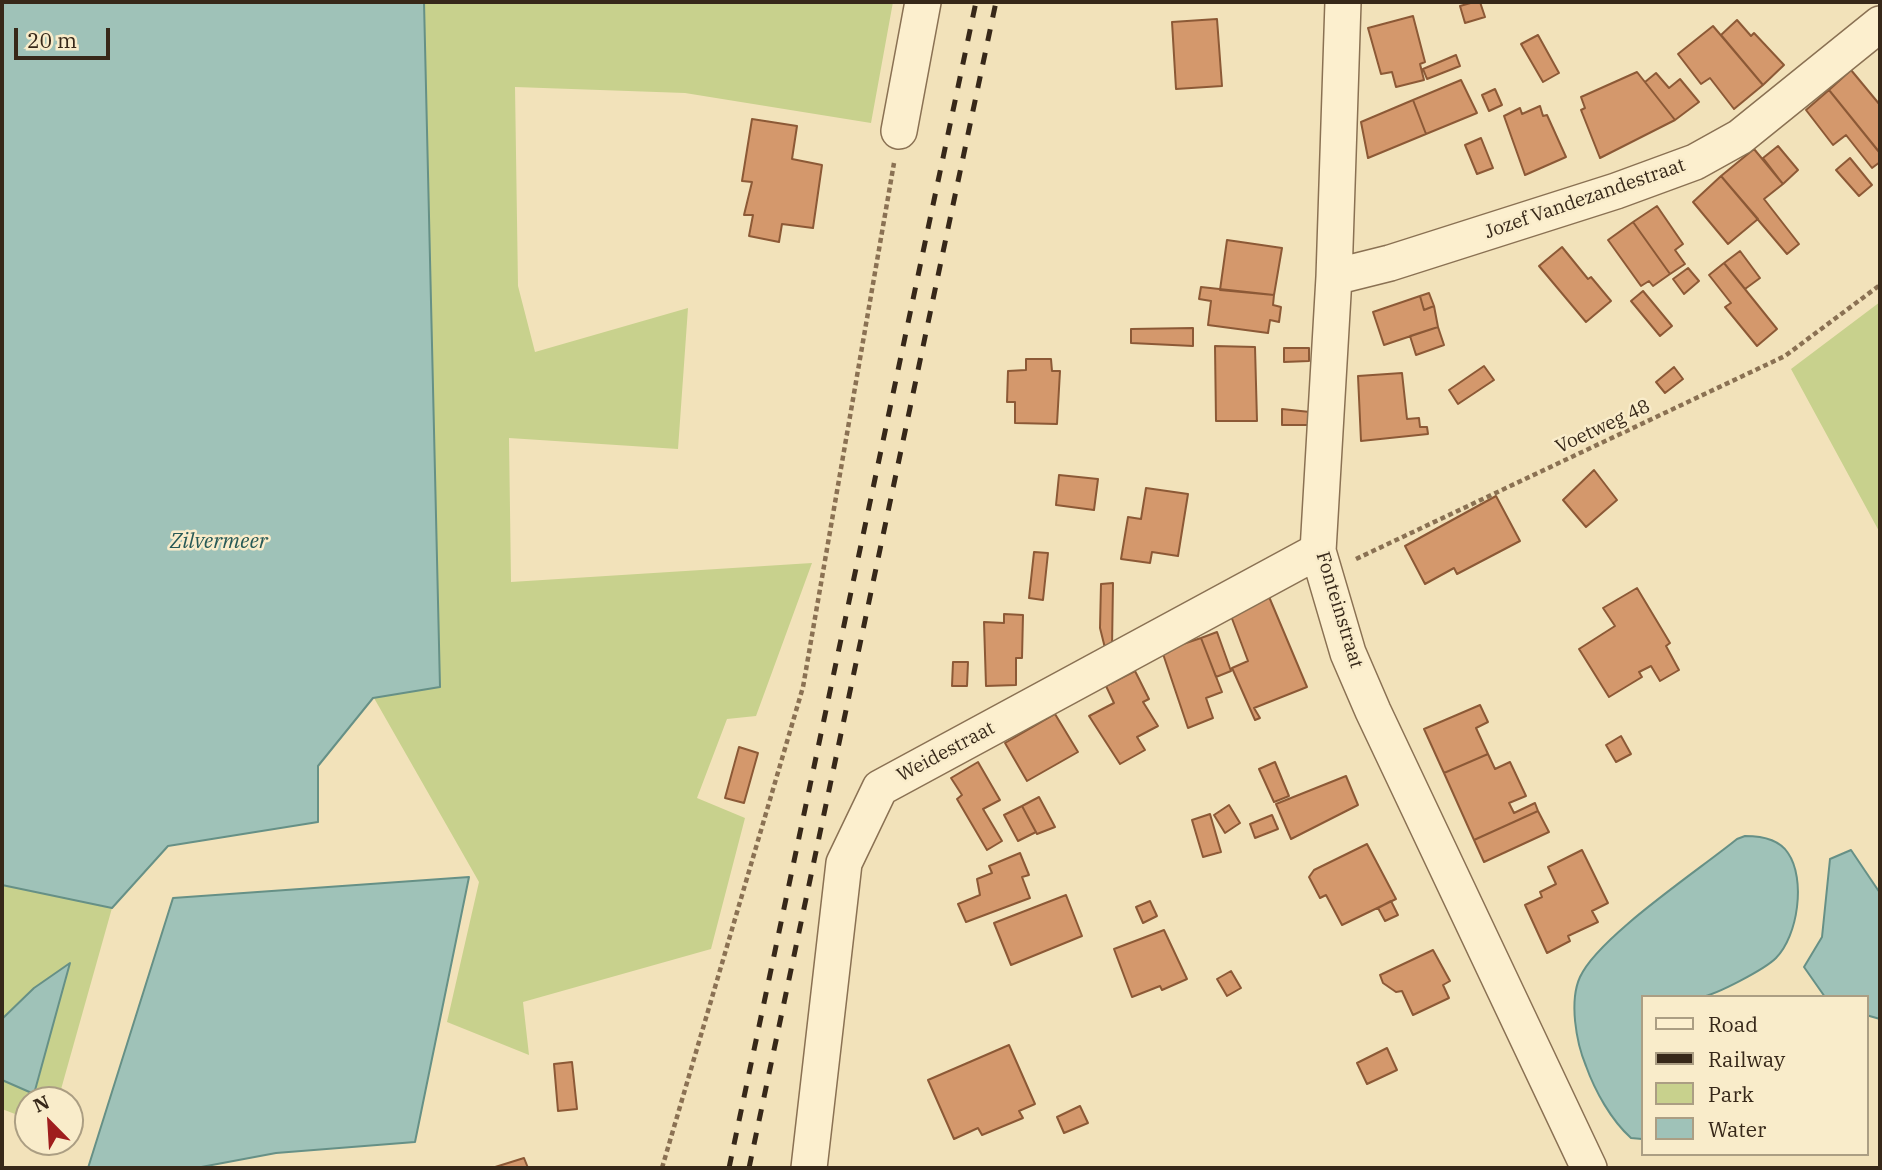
<!DOCTYPE html>
<html>
<head>
<meta charset="utf-8">
<style>
  body { margin:0 }
  #map { position:relative; width:1882px; height:1170px; overflow:hidden; background:#f2e2ba; font-family:"IBM Plex Serif",serif }
  canvas { display:block }
  .frame { position:absolute; inset:0; border:4px solid #372819; pointer-events:none }
  .legend { position:absolute; left:1641px; top:995px; width:228px; height:161px; box-sizing:border-box; background:#f9ecca; border:2px solid #ab9e83; margin:0; padding:9px 12px; list-style:none; font-size:21px; color:#372819 }
  .legend li { display:flex; align-items:center; gap:14px; height:35px }
  .legend b { width:35px; border:2px solid #ab9e83 }
  .north { position:absolute; left:14px; top:1086px; width:70px; height:70px; box-sizing:border-box; background:#f9ecca; border:2px solid #ab9e83; border-radius:50%; rotate:336deg; font-size:19px; font-weight:700; line-height:28px; text-align:center; color:#372819 }
  .north::after { content:''; display:block; margin:auto; width:24px; height:32px; background:#9f1d1d; clip-path:polygon(50% 0,100% 100%,50% 72%,0 100%) }
  .scale { position:absolute; left:14px; top:28px; width:96px; height:32px; box-sizing:border-box; border:4px solid #372819; border-top:0; padding-left:9px; font-size:21px; line-height:24px; white-space:nowrap; color:#372819; -webkit-text-stroke:5px #f9ecca; paint-order:stroke }
</style>
</head>
<body>
<div id="map">
<canvas width="1882" height="1170"></canvas>
<div class="frame"></div>
<ul class="legend">
<li><b style="height:9px;background:#fcefce"></b>Road</li>
<li><b style="height:9px;background:#372819"></b>Railway</li>
<li><b style="height:19px;background:#c8d18d"></b>Park</li>
<li><b style="height:19px;background:#9fc2b8"></b>Water</li>
</ul>
<div class="north">N</div>
<div class="scale">20 m</div>
</div>
<script>
const c = document.querySelector('canvas').getContext('2d');
c.lineJoin = 'round';
function paint(path, color) { c.fillStyle = color; c.fill(path, 'evenodd'); }
function trace(path, color, width, dash) { c.strokeStyle = color; c.lineWidth = width; c.lineCap = dash ? 'butt' : 'round'; c.setLineDash(dash || []); c.stroke(path); }
function write(font, color, halo, rows, align = 'center') {
  c.font = font + ' "IBM Plex Serif",serif'; c.lineWidth = 5; c.setLineDash([]); c.textBaseline = 'middle'; c.strokeStyle = halo; c.fillStyle = color; for (const [text, x, y, turn = 0] of rows) {
    c.save(); c.translate(x, y); c.rotate((+turn || 0) * Math.PI / 180); c.textAlign = isNaN(turn) ? turn : align; if (halo) c.strokeText(text, 0, 0); c.fillText(text, 0, 0); c.restore();
  }
}
const green = new Path2D(`
  M424,2H893L871,123L685,93L515,87L518,286L535,352L688,308L678,449L509,438L511,582L812,563L756,716L727,719L697,798L745,818L711,949L523,1002L529,1055L447,1022L479,882L374,698L440,686Z
  M1880,302V533L1791,369Z
  M2,885L112,908L58,1100H28V1119L2,1109V1080L35,1093L69,964L34,988L2,1019Z`);
const water = new Path2D(`
  M2,2H424L440,687L373,698L318,766V822L168,846L112,908L2,885Z
  M1745,836C1760,836 1779,839 1788,853C1806,879 1798,936 1776,958C1765,969 1716,995 1701,997C1682,999 1662,997 1642,997V1139L1631,1138C1611,1120 1595,1091 1586,1066C1576,1042 1569,1001 1580,977C1598,937 1699,870 1737,839Z
  M1851,850L1880,893V1019L1866,1015V997H1825L1804,967L1822,937L1830,859Z
  M469,877L415,1142L276,1153L196,1168H88L173,898Z
  M70,963L34,1094L2,1080V1019L34,988Z`);
const building = new Path2D(`
  M1474,2H1480L1485,17L1465,23L1460,6Z
  M1413,16L1425,62L1420,64L1424,80L1396,87L1392,72L1381,74L1368,28Z
  M1217,19L1222,86L1176,89L1172,22Z
  M1737,20L1751,36L1754,33L1784,65L1763,85L1721,35Z
  M1713,26L1763,85L1734,109L1710,78L1701,84L1678,54Z
  M1538,35L1559,73L1543,82L1521,44Z
  M1456,55L1460,66L1427,79L1423,69Z
  M1851,70L1880,105L1879,152L1829,90Z
  M1637,72L1675,120L1600,158L1581,110L1585,108L1581,97Z
  M1656,73L1669,88L1680,79L1699,102L1675,120L1645,82Z
  M1461,80L1477,113L1426,134L1413,100Z
  M1495,89L1502,105L1489,111L1482,95Z
  M1829,90L1880,153V162L1872,168L1846,135L1833,145L1806,110Z
  M1413,100L1426,134L1368,158L1361,122Z
  M1540,106L1543,116L1547,115L1566,157L1525,175L1504,116L1520,108L1522,114Z
  M752,119L797,126L792,159L822,165L813,228L782,224L779,242L749,236L753,215H744L752,182L742,181Z
  M1481,138L1493,168L1477,174L1465,145Z
  M1778,146L1798,170L1783,184L1763,158Z
  M1754,149L1783,184L1764,199L1799,244L1787,254L1721,176Z
  M1850,158L1872,185L1859,196L1836,170Z
  M1721,176L1758,219L1728,244L1693,202Z
  M1657,206L1683,244L1675,250L1685,264L1670,274L1633,222Z
  M1633,222L1670,274L1653,286L1649,281L1641,286L1608,240Z
  M1227,240L1282,248L1274,295L1220,290Z
  M1562,247L1588,279L1591,277L1611,301L1586,322L1539,266Z
  M1740,251L1760,278L1745,289L1724,263Z
  M1724,263L1777,329L1757,346L1725,307L1731,303L1709,275Z
  M1688,268L1699,281L1684,294L1673,279Z
  M1201,287L1274,295L1273,305L1281,307L1279,322L1270,320L1268,333L1208,325L1211,301L1199,299Z
  M1643,291L1672,326L1660,336L1631,301Z
  M1429,293L1434,306L1424,310L1420,296Z
  M1420,296L1424,310L1434,306L1438,327L1384,345L1373,312Z
  M1438,327L1444,345L1416,355L1410,336Z
  M1193,328V346L1131,343V329Z
  M1215,346L1255,347L1257,421H1216Z
  M1284,348H1309V361L1284,362Z
  M1026,359H1051L1052,371H1060L1057,424L1015,423V402H1007L1008,371L1026,370Z
  M1484,366L1494,380L1458,404L1449,390Z
  M1674,367L1683,379L1665,393L1656,382Z
  M1402,373L1407,419L1419,418L1420,427H1427L1428,434L1361,441L1358,376Z
  M1282,409L1310,412V425H1282Z
  M1594,470L1617,500L1586,527L1563,500Z
  M1059,475L1098,479L1094,510L1056,505Z
  M1146,488L1188,494L1178,556L1152,552L1150,563L1121,559L1128,517L1141,519Z
  M1496,496L1520,541L1457,574L1454,568L1425,584L1405,546Z
  M1034,552L1048,553L1043,600L1029,598Z
  M1113,583L1112,648H1105L1100,628L1101,584Z
  M1637,588L1670,643L1666,646L1679,670L1660,681L1651,666L1639,672L1642,677L1609,697L1579,649L1615,626L1603,608Z
  M1267,592L1307,687L1254,708L1260,718L1255,720L1232,668L1248,661L1228,608Z
  M1004,614L1023,615L1022,658H1016V685L986,686L984,622L1004,623Z
  M1217,632L1231,671L1216,677L1201,638Z
  M1201,638L1222,692L1206,698L1213,718L1188,728L1162,651Z
  M953,662H968L967,686H952Z
  M1135,671L1149,699L1143,702L1158,726L1137,737L1145,750L1120,764L1089,716L1114,703L1106,686Z
  M1480,705L1488,722L1476,728L1488,754L1444,773L1424,729Z
  M1055,714L1078,752L1027,781L1005,743Z
  M1621,736L1631,754L1616,762L1606,745Z
  M739,747L758,753L744,803L725,798Z
  M1488,754L1495,769L1510,762L1526,796L1509,803L1514,813L1535,803L1538,811L1474,840L1444,773Z
  M978,762L1000,800L983,809L1002,841L987,850L957,799L962,795L951,778Z
  M1275,762L1289,796L1274,802L1259,769Z
  M1346,776L1358,805L1291,839L1276,804Z
  M1039,797L1055,827L1037,834L1022,806Z
  M1229,805L1240,823L1225,833L1214,815Z
  M1022,806L1036,832L1018,841L1004,815Z
  M1538,811L1549,832L1484,862L1474,840Z
  M1210,814L1221,852L1203,857L1192,820Z
  M1272,815L1278,829L1255,838L1250,824Z
  M1367,844L1396,899L1342,925L1326,895L1320,898L1309,877L1314,870Z
  M1582,850L1608,903L1592,911L1598,922L1568,936L1570,941L1547,953L1525,905L1542,897L1540,892L1556,884L1548,867Z
  M1020,853L1029,875L1022,877L1030,898L966,922L958,904L980,895L977,879L992,873L989,866Z
  M1066,895L1082,936L1011,965L994,923Z
  M1150,901L1157,916L1143,923L1136,907Z
  M1391,901L1398,915L1385,921L1378,908Z
  M1164,930L1187,979L1162,990L1160,986L1132,997L1114,949Z
  M1433,950L1450,981L1443,985L1449,998L1413,1015L1402,991L1396,992L1383,983L1380,975Z
  M1231,971L1241,988L1227,996L1217,979Z
  M1009,1045L1035,1104L1019,1111L1023,1118L982,1135L978,1128L954,1139L928,1080Z
  M1387,1048L1397,1070L1367,1084L1357,1063Z
  M572,1062L577,1109L558,1111L554,1064Z
  M1080,1106L1088,1123L1064,1133L1057,1117Z
  M524,1158L528,1168H492Z`);
const path = new Path2D(`
  M1356,559L1785,356L1880,285
  M662,1168L803,687L894,163`);
const minor = new Path2D(`
  M1343,2L1334,277L1318,551L1348,653L1373,711L1589,1168
  M899,131L923,2
  M1334,277L1390,263L1616,191L1695,162L1740,137L1880,24
  M809,1168L844,863L880,788L1318,551`);
const rail = new Path2D(`
  M729,1168L976,2
  M749,1168L996,2`);
const streetNames = [
  ["Jozef Vandezandestraat",1585,199,-19],
  ["Voetweg 48",1603,427,-25],
  ["Fonteinstraat",1339,610,73],
  ["Weidestraat",946,752,-28]
];
const waterNames = [
  ["Zilvermeer",219,542]
];
paint(green, '#c8d18d');
paint(water, '#9fc2b8');
trace(water, '#669086', 2);
paint(building, '#d4986c');
trace(building, '#8c5936', 2);
trace(minor, '#8a7153', 38);
trace(path, '#8a7153', 4.5, [5, 3.5]);
trace(minor, '#fcefce', 35);
trace(rail, '#372819', 5, [12, 12]);
write('19px', '#372819', '#f9ecca', streetNames);
write('italic 21px', '#275956', '#f9ecca', waterNames);
</script>
</body>
</html>
